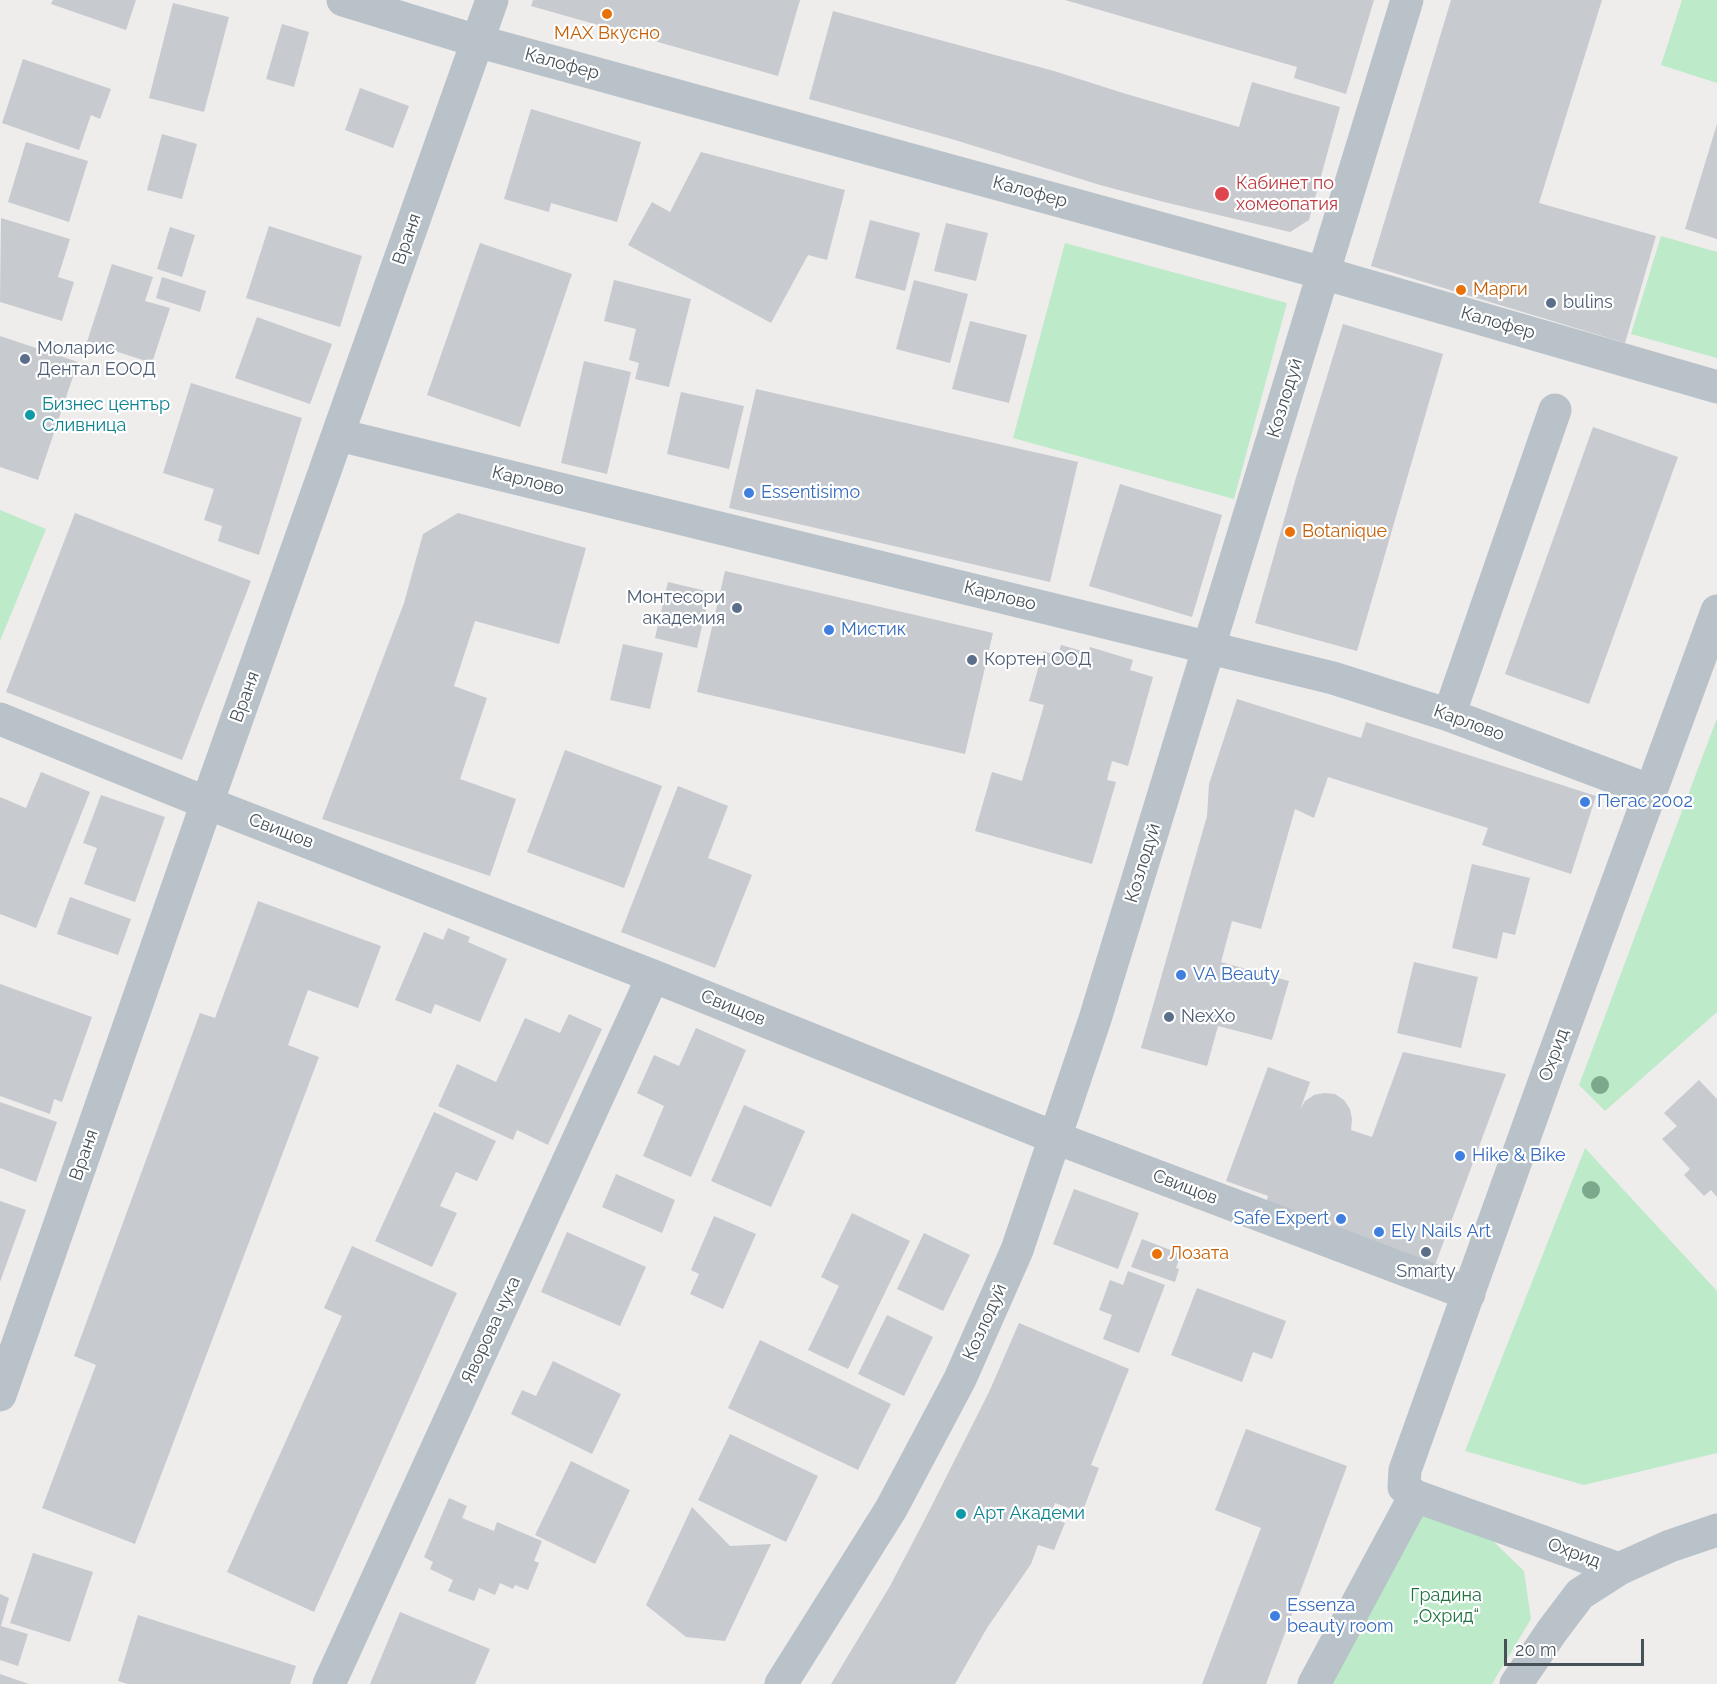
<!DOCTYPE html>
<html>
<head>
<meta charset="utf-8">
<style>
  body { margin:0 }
  #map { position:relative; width:1717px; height:1684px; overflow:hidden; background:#efecec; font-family:Raleway,sans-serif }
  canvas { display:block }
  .scale { position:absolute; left:1504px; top:1639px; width:140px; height:27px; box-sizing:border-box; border:3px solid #465158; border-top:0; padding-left:8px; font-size:18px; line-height:21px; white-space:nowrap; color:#465158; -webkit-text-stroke:4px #fff; paint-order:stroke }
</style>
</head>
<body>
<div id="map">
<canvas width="1717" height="1684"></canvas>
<div class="scale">20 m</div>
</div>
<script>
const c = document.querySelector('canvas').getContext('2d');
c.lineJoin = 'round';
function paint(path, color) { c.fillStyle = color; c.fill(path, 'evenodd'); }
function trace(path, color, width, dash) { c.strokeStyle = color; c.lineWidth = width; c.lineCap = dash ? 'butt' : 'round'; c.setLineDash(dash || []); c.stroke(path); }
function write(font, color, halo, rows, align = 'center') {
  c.font = font + ' Raleway,sans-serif'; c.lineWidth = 4.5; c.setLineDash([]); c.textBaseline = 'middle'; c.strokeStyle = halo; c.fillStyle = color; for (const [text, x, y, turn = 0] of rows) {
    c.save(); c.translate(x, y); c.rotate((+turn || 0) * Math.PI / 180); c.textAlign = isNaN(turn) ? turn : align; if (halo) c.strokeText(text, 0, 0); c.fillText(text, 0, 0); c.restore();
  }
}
const green = new Path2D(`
  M1682,0H1717V83L1661,65Z
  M1661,236L1717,252V358L1631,334Z
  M1065,243L1287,303L1234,499L1013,438Z
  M0,510L46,529L0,641Z
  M1717,718V1012L1605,1111L1579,1085Z
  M1585,1148L1717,1291V1453L1584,1485L1465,1451Z
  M1416,1504L1491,1539L1524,1571L1531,1619L1492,1684H1310Z`);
const building = new Path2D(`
  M53,0H136L126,30L51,4Z
  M533,0H800L778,76L531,6Z
  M1065,0H1374L1346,94L1294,78L1297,67Z
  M1451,0H1602L1539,203L1656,236L1625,343L1371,266Z
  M173,3L229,17L204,112L149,98Z
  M833,11L1054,71L1123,93L1239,127L1252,82L1340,107L1309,220L1290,232L1164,202L1100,185L955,140L809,99Z
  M282,24L309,32L294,87L266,79Z
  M23,59L111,89L100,119L91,115L79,150L2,123Z
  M360,88L409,106L393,148L345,130Z
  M531,109L641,142L617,222L551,203L549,212L504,199Z
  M1717,124V239L1685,229Z
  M162,134L197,144L182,199L147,190Z
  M26,142L88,161L69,222L8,202Z
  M701,152L845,190L827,260L808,255L771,323L628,245L652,202L670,212Z
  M1,218L70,239L58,277L74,282L62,321L0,302Z
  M870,220L920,233L905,291L855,278Z
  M946,223L988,233L976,281L934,271Z
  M269,226L362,256L340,327L246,298Z
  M170,227L195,235L182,277L157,269Z
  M480,243L572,274L520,427L427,395Z
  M112,264L153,277L145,301L170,308L152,363L87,342Z
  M162,277L206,291L200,312L156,298Z
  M614,280L691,299L669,387L635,379L639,363L629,360L636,329L604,321Z
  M914,280L968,294L950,363L896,349Z
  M257,317L332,344L310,404L235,378Z
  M970,321L1027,335L1009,403L952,389Z
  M1343,324L1443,354L1357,651L1255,623L1295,481Z
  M0,336L78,362L38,480L0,467Z
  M584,361L631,372L607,474L561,463Z
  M191,383L302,418L259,555L218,541L222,526L204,520L214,489L163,473Z
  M756,389L1078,462L1050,582L729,508Z
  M681,392L744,406L729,469L667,454Z
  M1593,427L1678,457L1589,704L1505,674Z
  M1120,484L1222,515L1192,617L1089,586Z
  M75,513L251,581L182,760L6,692Z
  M458,513L586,548L559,644L475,621L454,686L487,698L460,779L516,799L490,876L322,819L404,603L423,534Z
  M725,571L993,633L965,754L697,692Z
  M668,582L710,592L697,648L655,638Z
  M623,644L663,653L650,709L610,700Z
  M1061,645L1089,653L1090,647L1133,660L1130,670L1153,677L1128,766L1112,761L1107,780L1116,782L1092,864L975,831L992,772L1022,781L1044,705L1029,701L1043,651L1058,656Z
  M1237,699L1361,738L1366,722L1596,796L1571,874L1482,845L1488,828L1328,777L1314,818L1295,809L1261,929L1232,921L1221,962L1289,981L1272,1040L1218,1026L1207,1066L1141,1048L1207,816L1209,784Z
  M565,750L662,786L624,888L527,852Z
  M41,772L90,792L36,928L0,914V797L26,808Z
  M678,786L728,806L708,858L752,875L715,968L621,932Z
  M101,795L165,817L135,902L84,884L97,848L83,843Z
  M1472,864L1530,878L1515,935L1503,932L1497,959L1452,948Z
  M70,897L131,919L118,955L57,934Z
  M258,901L381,946L358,1008L308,990L288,1045L319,1057L135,1544L42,1508L96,1365L74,1356L200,1013L215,1018Z
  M448,928L470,937L468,942L507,959L480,1022L435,1004L431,1014L395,1000L424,932L443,940Z
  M1414,962L1478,977L1461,1048L1397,1033Z
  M0,984L92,1017L62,1102L54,1099L50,1114L0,1096Z
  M569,1014L602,1029L548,1145L517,1130L513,1140L438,1106L457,1064L496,1082L525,1018L560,1033Z
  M696,1028L746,1050L691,1177L643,1156L664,1106L637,1093L654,1055L679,1066Z
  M1403,1052L1506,1074L1432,1273L1263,1211L1268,1196L1226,1181L1268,1067L1310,1082L1300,1110L1305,1101L1314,1095L1324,1093L1335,1094L1344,1100L1350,1109L1352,1119L1351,1130L1372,1137Z
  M1699,1080L1717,1099V1197L1711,1190L1704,1196L1684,1175L1690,1169L1662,1139L1677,1126L1664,1113Z
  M0,1102L57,1122L36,1182L0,1168Z
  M744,1105L805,1131L771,1207L711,1181Z
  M434,1112L496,1141L477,1181L456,1172L440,1206L457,1213L432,1267L375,1241Z
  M616,1174L675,1200L662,1233L602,1207Z
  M1074,1189L1139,1213L1118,1269L1053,1244Z
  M0,1201L26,1210L0,1282Z
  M852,1213L910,1241L848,1369L808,1350L839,1286L821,1277Z
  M714,1216L756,1234L723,1309L690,1294L699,1274L691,1270Z
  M567,1232L646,1267L620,1326L541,1292Z
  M924,1233L970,1255L943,1311L897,1289Z
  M1142,1239L1181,1254L1176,1268L1179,1269L1175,1282L1131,1267Z
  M352,1246L457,1293L314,1612L227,1572L342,1316L324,1308Z
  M1128,1271L1165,1285L1139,1353L1103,1339L1112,1315L1099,1310L1110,1280L1123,1285Z
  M1197,1288L1286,1321L1272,1359L1253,1352L1242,1382L1171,1355Z
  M887,1315L933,1337L904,1396L858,1374Z
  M1019,1323L1129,1369L1091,1465L1099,1468L1082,1513L1055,1503L1049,1517L1065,1523L1054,1550L1038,1545L1031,1564L987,1628L955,1684H831L890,1586L925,1519L989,1392Z
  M760,1340L891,1404L858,1470L728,1408Z
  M553,1361L621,1394L592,1454L511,1414L522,1390L536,1396Z
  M1246,1429L1347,1466L1266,1684H1202L1261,1528L1215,1510Z
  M730,1434L818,1476L786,1542L698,1500Z
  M571,1461L630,1490L595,1564L535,1535Z
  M449,1498L467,1506L462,1518L494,1531L497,1522L542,1541L534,1561L539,1563L528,1590L515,1585L513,1589L500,1583L495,1595L479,1588L474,1601L448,1591L453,1580L430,1569L433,1562L424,1557Z
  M692,1507L730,1546L771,1544L725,1641L686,1637L646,1605Z
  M33,1553L93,1572L70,1642L10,1623Z
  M0,1594L9,1598L1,1626L28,1634L18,1666L0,1660Z
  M400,1612L490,1649L475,1684H370Z
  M138,1615L296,1666L290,1684H128L118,1681Z
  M0,1674L29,1684H0Z`);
const minor = new Path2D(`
  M343,0L477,41L1323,273L1717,387
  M339,435L1333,678L1449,715L1651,791
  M1449,715L1555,410
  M0,719L207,803L653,976L1056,1138L1469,1294
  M0,1395L207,803L492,0
  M1619,1569L1415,1496L1404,1487L1405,1470L1546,1077L1717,611
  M329,1684L653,976
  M781,1684L891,1509L960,1379L1017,1250L1095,1019L1407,0
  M1314,1684L1415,1496
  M1516,1684L1552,1631L1580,1594L1619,1569L1670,1546L1717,1530`);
const trees = [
  [1600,1085],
  [1591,1190]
];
const markers = [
  [607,14,6,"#e8710a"],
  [1222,194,8,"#e0444e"],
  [1461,290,6,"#e8710a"],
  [1551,303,6,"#5c6f8a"],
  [25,359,6,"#5c6f8a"],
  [30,415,6,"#0f9aa8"],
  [749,493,6,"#3f7fe0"],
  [1290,532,6,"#e8710a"],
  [737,608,6,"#5c6f8a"],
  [829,630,6,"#3f7fe0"],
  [972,660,6,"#5c6f8a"],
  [1585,802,6,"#3f7fe0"],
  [1181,975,6,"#3f7fe0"],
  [1169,1017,6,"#5c6f8a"],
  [1460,1156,6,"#3f7fe0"],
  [1341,1219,6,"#3f7fe0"],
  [1379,1232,6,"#3f7fe0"],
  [1426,1252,6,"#5c6f8a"],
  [1157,1254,6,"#e8710a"],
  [961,1514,6,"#0f9aa8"],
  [1275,1616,6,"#3f7fe0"]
];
const foodNames = [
  ["MAX Вкусно",607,34,"center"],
  ["Марги",1473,290],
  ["Botanique",1302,532],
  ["Лозата",1169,1254]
];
const streetNames = [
  ["Калофер",562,64,15],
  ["Калофер",1030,192,15],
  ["Враня",407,239,-71],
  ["Калофер",1498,323,16],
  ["Козлодуй",1285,398,-73],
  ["Карлово",528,481,14],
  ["Карлово",1000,596,14],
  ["Враня",245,697,-70],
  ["Карлово",1469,723,20],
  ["Свищов",281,831,21],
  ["Козлодуй",1143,863,-73],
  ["Свищов",733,1008,22],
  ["Охрид",1554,1055,-70],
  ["Враня",84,1155,-71],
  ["Свищов",1185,1187,21],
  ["Козлодуй",985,1322,-66],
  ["Яворова чука",491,1330,-65],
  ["Охрид",1574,1553,20]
];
const healthNames = [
  ["Кабинет по",1236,184],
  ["хомеопатия",1236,205]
];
const serviceNames = [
  ["bulins",1563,303],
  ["Моларис",37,349],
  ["Дентал ЕООД",37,370],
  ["Монтесори",725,598,"right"],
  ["академия",725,619,"right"],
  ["Кортен ООД",984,660],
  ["NexXo",1181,1017],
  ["Smarty",1426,1272,"center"]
];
const cultureNames = [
  ["Бизнес център",42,405],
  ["Сливница",42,426],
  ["Арт Академи",973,1514]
];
const shopNames = [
  ["Essentisimo",761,493],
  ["Мистик",841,630],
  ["Пегас 2002",1597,802],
  ["VA Beauty",1193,975],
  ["Hike & Bike",1472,1156],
  ["Safe Expert",1329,1219,"right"],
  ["Ely Nails Art",1391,1232],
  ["Essenza",1287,1606],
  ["beauty room",1287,1627]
];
const parkNames = [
  ["Градина",1446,1596],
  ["„Охрид“",1446,1617]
];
paint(green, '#bdeac9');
paint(building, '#c7cacf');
trace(minor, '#b8c2c8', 33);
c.fillStyle = '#7ca98c';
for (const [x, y] of trees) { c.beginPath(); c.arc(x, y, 9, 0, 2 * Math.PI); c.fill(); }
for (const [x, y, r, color] of markers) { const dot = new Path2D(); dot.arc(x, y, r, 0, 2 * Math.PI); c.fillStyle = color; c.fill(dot); trace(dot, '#fff', 2); }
write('18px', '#c56008', '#fff', foodNames, 'left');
write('18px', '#465158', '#fff', streetNames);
write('18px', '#be3a42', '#fff', healthNames, 'left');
write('18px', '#4e5e75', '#fff', serviceNames, 'left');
write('18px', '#0d838f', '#fff', cultureNames, 'left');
write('18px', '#366cbe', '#fff', shopNames, 'left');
write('18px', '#1d723d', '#fff', parkNames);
</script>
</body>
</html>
